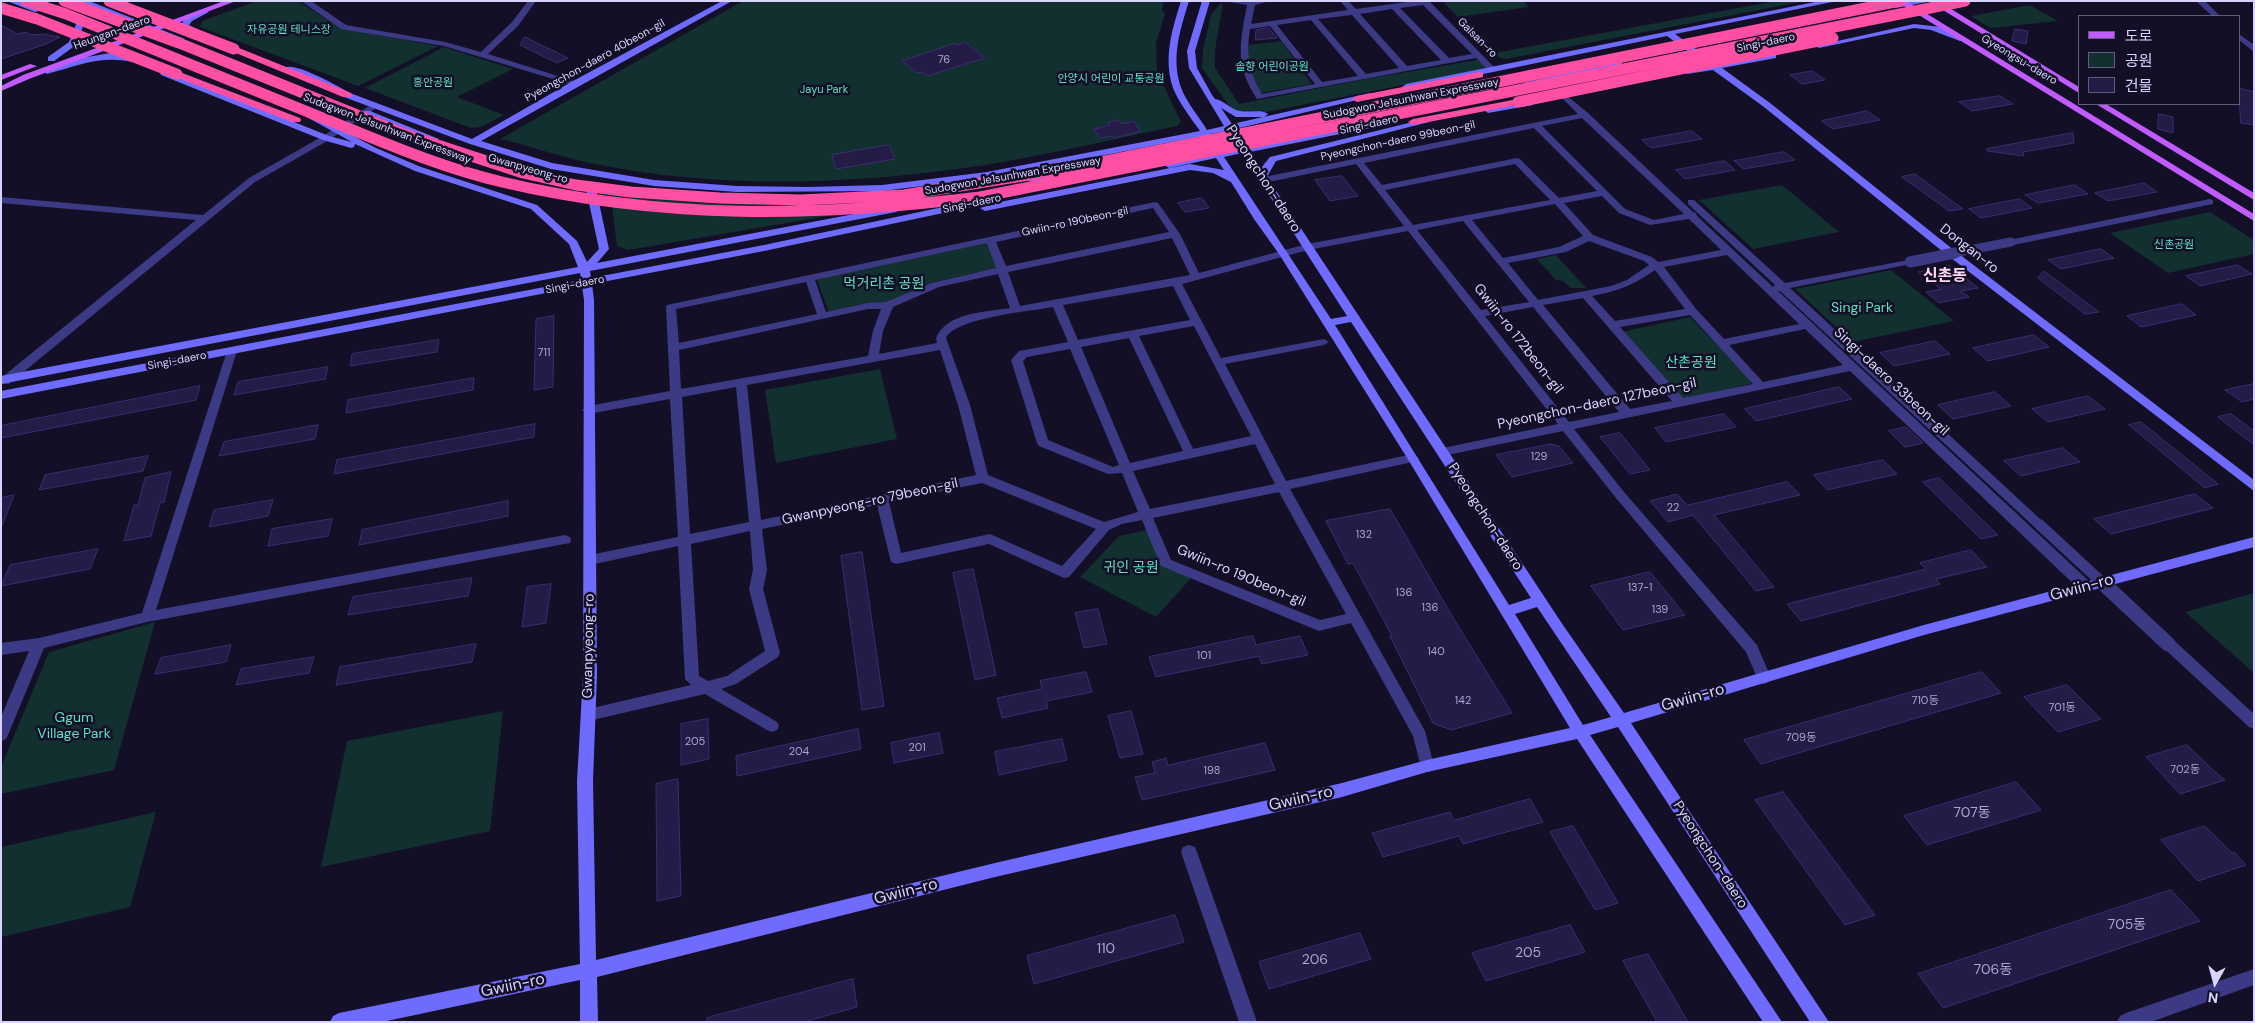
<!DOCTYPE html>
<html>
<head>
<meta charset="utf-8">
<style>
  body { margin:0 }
  #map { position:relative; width:2255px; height:1023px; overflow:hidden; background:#130f26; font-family:"DM Sans","Noto Sans KR",sans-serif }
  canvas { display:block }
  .frame { position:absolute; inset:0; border:2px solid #d9d4ff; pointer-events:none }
  .legend { position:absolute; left:2078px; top:15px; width:162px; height:90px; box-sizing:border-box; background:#130f26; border:1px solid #625e7d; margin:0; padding:6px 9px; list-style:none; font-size:15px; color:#d9d4ff }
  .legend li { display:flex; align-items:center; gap:10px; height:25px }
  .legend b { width:25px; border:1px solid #625e7d }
  .north { position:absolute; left:2190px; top:958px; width:50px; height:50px; -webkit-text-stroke:4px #130f26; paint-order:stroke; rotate:187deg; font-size:14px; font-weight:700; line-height:20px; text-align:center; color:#d9d4ff }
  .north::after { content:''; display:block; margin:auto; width:18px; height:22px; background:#d9d4ff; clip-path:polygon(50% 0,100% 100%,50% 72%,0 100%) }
</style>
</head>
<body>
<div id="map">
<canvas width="2255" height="1023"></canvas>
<div class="frame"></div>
<ul class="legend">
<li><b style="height:6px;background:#c25bff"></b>도로</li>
<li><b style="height:14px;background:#12302f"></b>공원</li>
<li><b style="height:14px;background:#241b47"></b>건물</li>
</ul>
<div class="north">N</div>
</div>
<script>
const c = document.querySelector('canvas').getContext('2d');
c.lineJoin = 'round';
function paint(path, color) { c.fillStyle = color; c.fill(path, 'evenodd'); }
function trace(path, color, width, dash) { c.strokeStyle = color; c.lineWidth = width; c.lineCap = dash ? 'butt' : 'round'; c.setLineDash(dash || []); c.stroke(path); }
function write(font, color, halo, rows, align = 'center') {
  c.font = font + ' "DM Sans","Noto Sans KR",sans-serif'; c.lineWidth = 5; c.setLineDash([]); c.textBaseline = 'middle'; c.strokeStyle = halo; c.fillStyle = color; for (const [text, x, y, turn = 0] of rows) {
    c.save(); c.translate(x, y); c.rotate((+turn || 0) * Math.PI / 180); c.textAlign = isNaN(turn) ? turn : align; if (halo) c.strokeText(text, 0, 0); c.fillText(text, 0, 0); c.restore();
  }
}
const green = new Path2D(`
  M257,1H298L340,28L438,46L358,86L200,27L202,21Z
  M743,1H1164L1162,10L1165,14L1156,43L1157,72L1181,122L1177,126C1104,141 1031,159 957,169C839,185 713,188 595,164C563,158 532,146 500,139Z
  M1442,1H1523L1529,7L1458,17Z
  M1776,1H1805L1506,59L1500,58L1494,53Z
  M1223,3L1215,50V68L1239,104L1371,78L1477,60L1483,63L1485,69L1256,114L1238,112L1230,107L1202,68L1203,50L1211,15L1219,5Z
  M2030,5L2058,21L1990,28L1971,16Z
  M1281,41L1312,84L1261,93C1250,79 1245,63 1249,45Z
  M444,47L513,69L457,97L504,115L481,127L471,128L365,88Z
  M1782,185L1839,232L1753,249L1699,200Z
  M610,189L728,201L949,191L952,195L628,250L617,246Z
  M2210,212L2254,240V254L2168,273L2110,233Z
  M988,242L996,268L935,282L887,303L829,313L817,279Z
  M1556,255L1586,288H1571L1563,281L1556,280L1537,259Z
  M1891,270L1954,321L1852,342L1795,289Z
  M1690,317L1754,383L1682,399L1621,332Z
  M880,369L897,439L776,463L765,390Z
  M1148,530L1163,566L1192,577L1156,617L1080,577L1119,536Z
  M2254,593V673L2185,612Z
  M155,622L114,770L1,794V767L49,652Z
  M503,711L490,831L321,867L347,741Z
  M156,812L130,907L1,937V847Z`);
const building = new Path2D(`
  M1,25L18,34L25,32L32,35L43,34L60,37L46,44L1,59Z
  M1269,28L1277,38L1255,40L1256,30Z
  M2015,29L2028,31L2026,44L2012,41Z
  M525,37L568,58L557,63L520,45Z
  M965,42L985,58L927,76L922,72L917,73L902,61L956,43L958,45Z
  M1813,71L1825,80L1802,84L1790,75Z
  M2239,88L2254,92V125L2241,123Z
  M2000,96L2013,104L1972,111L1959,102Z
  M1867,111L1880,120L1833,129L1822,121Z
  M2159,114L2173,117V133L2158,129Z
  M1119,120L1121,124L1134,121L1140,131L1115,138L1113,136L1100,138L1094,129L1110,125L1108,123Z
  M1692,131L1702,139L1651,148L1642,140Z
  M2073,133L2074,143L2023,152L2024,156L1987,151V149Z
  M889,145L895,159L836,169L832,155Z
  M1784,152L1795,160L1744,169L1734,161Z
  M1725,161L1735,170L1685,179L1676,170Z
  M1915,174L1963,209L1949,211L1902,177Z
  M1342,176L1358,196L1330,201L1315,180Z
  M2144,183L2157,192L2108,201L2095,193Z
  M2075,185L2088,194L2038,203L2025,195Z
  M1202,198L1209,208L1185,212L1178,203Z
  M2020,199L2032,208L1981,218L1969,209Z
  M2101,249L2114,258L2061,269L2048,260Z
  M2238,265L2252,274L2200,286L2186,276Z
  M1951,266L1978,288L1961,291L1969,297L1939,303L1926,292L1941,289L1919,272Z
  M2044,271L2099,312L2085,314L2038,278Z
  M2182,304L2196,315L2141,327L2127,316Z
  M554,316L553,387L534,390L536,319Z
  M2034,335L2049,347L1988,361L1973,348Z
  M439,340L437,352L350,366L352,354Z
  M1935,341L1950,354L1894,366L1880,353Z
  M328,367L325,379L234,395L238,382Z
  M474,378L473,390L346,413L348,400Z
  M2254,384V399L2242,402L2225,390Z
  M200,386L196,400L1,438V426Z
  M1839,387L1852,399L1756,421L1745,409Z
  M1995,392L2011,406L1953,419L1938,405Z
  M2088,396L2105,409L2048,422L2032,409Z
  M1724,414L1736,427L1666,442L1655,428Z
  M2231,414L2254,431V445L2218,417Z
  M2141,422L2218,484L2205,488L2129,425Z
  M535,424L534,437L334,474L337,460Z
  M318,425L315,439L219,456L224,442Z
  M1906,427L1923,443L1905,447L1889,431Z
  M1620,433L1650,470L1630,474L1600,437Z
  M1551,444L1559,446L1573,463L1512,477L1496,455Z
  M2063,448L2080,462L2021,476L2004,461Z
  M148,456L143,471L39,490L45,475Z
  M1883,460L1897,474L1827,490L1814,475Z
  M171,472L164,502L160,503L151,536L124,541L134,505H138L145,478Z
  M1939,478L1998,535L1981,539L1923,482Z
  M1787,482L1800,495L1714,515L1774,587L1756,591L1693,515L1668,522L1650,501L1677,494L1687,505Z
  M2195,494L2213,508L2111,534L2094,519Z
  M14,495L2,526H1V498Z
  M273,500L268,516L209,527L214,510Z
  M508,501V516L359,545L362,530Z
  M1390,509L1455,621L1512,713L1451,730L1433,723L1390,636H1392L1353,563L1348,564L1326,521Z
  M332,519L328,536L268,546L272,529Z
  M98,549L90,569L1,586L10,565Z
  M1971,550L1987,567L1936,579L1940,584L1801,621L1787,604L1926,569L1920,563Z
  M862,552L884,706L862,710L841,556Z
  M973,569L996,675L975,680L953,573Z
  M1650,572L1685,615L1623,630L1591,586Z
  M472,578L468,596L348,615L353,597Z
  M551,584L546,623L522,627L527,587Z
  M1098,609L1107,644L1084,648L1075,613Z
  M1253,636L1256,645L1300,636L1308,655L1262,664L1259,656L1156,677L1149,657Z
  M476,644L472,662L336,685L340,667Z
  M231,645L226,662L155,674L161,658Z
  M314,657L309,673L236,685L241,669Z
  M1086,672L1092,692L1046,701L1048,708L1002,718L997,698L1042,689L1040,681Z
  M1982,672L2001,693L1761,764L1744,740Z
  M2067,685L2101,719L2058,732L2024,697Z
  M1131,711L1143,754L1120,758L1108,716Z
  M708,719L709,759L681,765V724Z
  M858,729L861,749L737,776L736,756Z
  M939,733L943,753L894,763L891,743Z
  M1062,739L1067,760L999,775L995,752Z
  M1265,743L1275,770L1142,800L1135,777L1155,773L1152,762L1166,758L1168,765Z
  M2187,745L2213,770L2225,780L2180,794L2146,757Z
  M678,779L681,896L657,901L656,784Z
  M2016,782L2041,810L1927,845L1904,816Z
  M1783,792L1875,915L1845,925L1755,800Z
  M1530,799L1543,822L1463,844L1459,836L1383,857L1372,833L1450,812L1454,820Z
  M1573,826L1618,903L1595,910L1550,832Z
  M2205,826L2232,853L2234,852L2246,865L2198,881L2161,840Z
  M2171,890L2200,921L1943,1008L1918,974Z
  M1175,915L1184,942L1034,984L1027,956Z
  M1570,925L1585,952L1486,981L1472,953Z
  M1360,933L1371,959L1269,989L1259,962Z
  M1648,954L1688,1022H1657L1623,961Z
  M853,979L857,1007L804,1022H707V1018Z`);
const street = new Path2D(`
  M301,1H311L346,25L445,42L481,52L512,22L528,1H536L518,26L488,54L580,83L573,85L444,46L341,29Z
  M1223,1H1270L1255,5L1251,24L1348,10L1340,1H1348L1356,9L1414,1H1429L1497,70L1490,72L1476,58L1257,99C1234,64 1240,43 1247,5ZM1423,5L1472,54L1449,58L1400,8ZM1392,9L1441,60L1407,66L1360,14ZM1352,15L1399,68L1366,74L1318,19ZM1311,20L1358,76L1322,82L1277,25ZM1270,26L1315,84L1262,94C1249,73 1246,54 1250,29Z
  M2196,1H2205L2220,16H2212Z
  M2239,34L2254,45V52L2239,40Z
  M1566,95L1588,113L1693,212L1696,213L1697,216L1773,287L1775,285L1688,204V200H1694L1785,283L1925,257L1926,259L1921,262L1790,288L2051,529L2053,532L2051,535H2043L1780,291H1778L2091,583L2093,587L2091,591H2081L1850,371L1574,429L1624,492L1757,645L1771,678L1769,682L1764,684L1759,682L1746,652L1616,498L1563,431L1443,456L1439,455L1437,452L1439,449L1443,448L1558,424L1408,231L1308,250L1182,284L1221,358L1324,339L1329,342L1324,345L1225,364L1286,481L1413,454L1419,458L1417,461L1290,489L1425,731L1434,766L1432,771L1427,772L1422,771L1413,736L1351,623L1319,631L1161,566L1142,520L1122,524L1109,530L1069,577L1064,578L989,544L896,564L891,562L877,505L762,529L767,570L763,589L780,653L778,657L736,684L721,689L777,722L779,726L777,730L772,732L767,730L705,694L588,721L583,719L581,715L583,711L588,709L691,685L685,679L678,546L590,565L585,563L584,560L585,557L590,555L678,537L670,399L588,414L582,410L588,406L670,391L666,307L667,305L1155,202L1158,203L1180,234L1199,273L1307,244L1404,226L1356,164L1264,183L1259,180L1264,177L1578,114L1562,98ZM1582,118L1684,214L1654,220L1625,209L1542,126ZM1534,128L1597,191L1559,198L1520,159L1517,158L1382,185L1364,163ZM1515,164L1550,200L1413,225L1385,190ZM1602,196L1619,213L1650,225L1689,219L1721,250L1658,262L1652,257L1593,235L1564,203ZM1555,204L1583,236L1559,247L1503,258L1472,220ZM1153,208L1169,232L1006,266L996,242ZM1463,221L1529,302L1481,310L1417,230ZM1172,238L1190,275L1020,306L1008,272ZM1589,241L1644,261L1649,265L1627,280L1611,286L1538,300L1508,263L1566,252ZM987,243L996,268L932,283L886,302L868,303L826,312L815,280ZM1727,255L1799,324L1724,339L1696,309L1664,267ZM1655,270L1685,309L1615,321L1592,296C1619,291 1633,285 1655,270ZM998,274L1010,308C986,312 947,312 936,338L937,343L879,354L883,331L893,307L939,287ZM806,282L817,314L679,343L676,309ZM1173,286L1190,320L1078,340L1063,305ZM1583,298L1672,401L1630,409L1543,305ZM1053,307L1068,342L1019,351L1011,360L1037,443L1039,446L1108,474L1122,473L1138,512L1104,522L988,475L970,405L946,338C955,318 1031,311 1053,307ZM1533,307L1619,412L1569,422L1485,316ZM868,309H881L873,331L868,356L681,389L679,350ZM1690,315L1753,384L1683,398L1620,327ZM1194,326L1251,436L1193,449L1139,336ZM1805,329L1843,365L1763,382L1729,345ZM1129,338L1183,451L1130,463L1081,347ZM1070,349L1119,465L1113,467L1048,440L1023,361L1027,357ZM940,350L958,405L976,475L761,520L747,385ZM736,387L749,522L690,534L682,397ZM1255,444L1275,484L1150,509L1133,471ZM982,483L1096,529L1062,566L990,534L901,553L889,502ZM1279,492L1346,614L1320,620L1171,560L1153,518ZM750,531L753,570L749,589L765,651L727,676L708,681L699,676L691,544Z
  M372,104L379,106L329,140L255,182L9,384H1V378L196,220L1,203V197L203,215L249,178L323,136Z
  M2210,199L2213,200V204L1999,248L1994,245L1999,242Z
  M232,347L237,351L156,610L565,535L570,537L571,540L570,543L147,622L44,648L8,735L6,739L1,741V717L29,651L1,655V643L39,638L142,613L227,351Z
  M2162,633L2167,634L2254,714V729L2249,727L2157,642L2155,638L2157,634Z
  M1189,845L1195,847L1197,852L1257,1022H1239L1181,852L1183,847Z
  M2254,969V985L2151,1022H2117L2120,1016L2126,1013Z`);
const secondary = new Path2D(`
  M7,1H19L42,10L35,12Z
  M77,1H89L185,39L178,41Z
  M722,1H732L481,141L552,163L654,180L737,186L808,187L882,185L987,172L1200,131C1191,118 1179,103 1173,88C1163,58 1172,30 1181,1H1189C1180,30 1170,60 1182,90C1188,104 1199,117 1207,130L1224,126L1189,68L1187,51L1202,1H1210L1195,51L1197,68L1212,95L1215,99C1224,100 1231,110 1240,111C1249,113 1261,109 1268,114L1264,117H1236L1221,108L1232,124L1370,93L1374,96L1235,129L1247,147L1375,121L1379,124L1375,127L1250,152L1261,168L1270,157L1429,118V122L1276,161L1267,177L1563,625L1624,713L1924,625L2254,537V547L1924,635L1631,723L1829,1022H1810L1618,727L1590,735L1782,1022H1763L1577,739L1427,772L1342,797L995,877L597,977L598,1022H580V980L382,1022H330L333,1016L339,1013L580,964L577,781L583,675L584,300L582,286L1,399V391L581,280L580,273L1,384V376L578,267L569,244L531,209L415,171L355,144L354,147L351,148L323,140L161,75L160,73L164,70L329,136L352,142L303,115L310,113L376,148L421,167L537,205L577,241L587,262L599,249L586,189L591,186L596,189L609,249L597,263L896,206L901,209L896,212L590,271L591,278L764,245L995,196L1000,199L995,202L764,251L592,284L594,300L597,675L593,781L596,960L995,863L1342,783L1427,760L1570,728L1409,461L1279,254L1254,219L1231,182L1213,173L1190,170L985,211L980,208L985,205L1190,164L1224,170L1216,158L1169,168L1164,165L1169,162L1213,153L1203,136L987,178L882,191L737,192L654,186L551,169L470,144L344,97L326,86L285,68C294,61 339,87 350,93L472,139L573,81ZM1227,131L1238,148L1221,152L1210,134ZM1242,153L1347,316L1331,319L1224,157ZM1351,322L1531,598L1509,605L1335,325ZM1537,607L1611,717L1583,725L1515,614Z
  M1820,1H1837L1675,34L1717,64L1776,54V58L1722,68L1770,103L1950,247L2254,480V491L1942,251L1764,107L1713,70L1687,74V70L1708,66L1667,36L1406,90L1402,87L1406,84Z
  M1912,1H1932L1896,8L1892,6Z
  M202,10L209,12L192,21L189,25L199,30V34H193L181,28L180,26L186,17Z
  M77,22L84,24L76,45L54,61H48V57L69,42Z
  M1914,24L1941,27L1964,39L1960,41L1931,30L1914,28L1819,48L1815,46Z
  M110,53L124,55L136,60L132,62C101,55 77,66 47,74L43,71L76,59Z
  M1619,61H1622V65L1527,86L1523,83Z
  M1530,100L1533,101V105L1488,113L1484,110L1488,107Z
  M364,111H370L439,139L432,141L364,115Z
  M1071,172L1076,175L1074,177L1031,182L1026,179L1031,176Z`);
const primary = new Path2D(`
  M224,1H236L29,79L1,91V86L23,75Z
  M1896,1H1906L2254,214V221Z
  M1928,1H1938L2079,87V93Z
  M30,64L37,66L1,80V75Z
  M2096,104H2106L2254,193V200Z`);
const highway = new Path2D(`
  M234,46L351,93L352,95L351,97H343L231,51L229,49Z
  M177,71L300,118L301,120L300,122H292L173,76L172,74Z
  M1479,72L1483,73V77L1357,102L1352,99L1357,96Z
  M1518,99L1523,102L1522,104L1413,125L1408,122L1413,119Z`);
const streetBridgeFar2 = new Path2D(`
  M1948,254L2011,242`);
const streetBridgeFar1 = new Path2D(`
  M1910,262L1955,253
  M2040,525L2107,587`);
const streetBridge = new Path2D(`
  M2106,586L2168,644`);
const highwayBridge = new Path2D(`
  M26,1L66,14C150,48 234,82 318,116C378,140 438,167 502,182C662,220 818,217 980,197L1965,1
  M64,1L179,43L407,135L523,173L576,185L631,192L720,198L801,200L904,195L1066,169L1900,1
  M109,1L234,49
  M1,8L37,19L177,74
  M1518,102L1833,38`);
const farParknames = [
  ["자유공원 테니스장",289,30],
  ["솔향 어린이공원",1272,67],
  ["안양시 어린이 교통공원",1111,79],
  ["흥안공원",433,83],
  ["Jayu Park",824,90],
  ["신촌공원",2174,245]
];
const farStreetnames = [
  ["Heungan-daero",112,33,-20],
  ["Galsan-ro",1477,38,45],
  ["Singi-daero",1766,43,-12],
  ["Gyeongsu-daero",2019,60,31],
  ["Pyeongchon-daero 40beon-gil",595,61,-29],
  ["Sudogwon Je1sunhwan Expressway",1411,99,-11],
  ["Singi-daero",1369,125,-12],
  ["Sudogwon Je1sunhwan Expressway",387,129,21],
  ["Pyeongchon-daero 99beon-gil",1398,141,-12],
  ["Gwanpyeong-ro",528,169,16],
  ["Sudogwon Je1sunhwan Expressway",1013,176,-10],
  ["Singi-daero",972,204,-12],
  ["Gwiin-ro 190beon-gil",1075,222,-12],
  ["Singi-daero",575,285,-11],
  ["Singi-daero",177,361,-11]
];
const numberNames = [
  ["76",944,60],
  ["711",544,353],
  ["129",1539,457],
  ["22",1673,508],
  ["132",1364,535],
  ["137-1",1640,588],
  ["136",1404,593],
  ["136",1430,608],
  ["139",1660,610],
  ["140",1436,652],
  ["101",1204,656],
  ["142",1463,701],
  ["710동",1925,701],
  ["701동",2062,708],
  ["709동",1801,738],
  ["205",695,742],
  ["201",917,748],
  ["204",799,752],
  ["702동",2185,770],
  ["198",1212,771]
];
const streetNames = [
  ["Pyeongchon-daero",1263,179,57],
  ["Dongan-ro",1969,249,38],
  ["Gwiin-ro 172beon-gil",1518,339,52],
  ["Singi-daero 33beon-gil",1891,382,43],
  ["Pyeongchon-daero 127beon-gil",1597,404,-12],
  ["Gwanpyeong-ro 79beon-gil",870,502,-12],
  ["Pyeongchon-daero",1485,517,57],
  ["Gwiin-ro 190beon-gil",1241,576,23],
  ["Gwanpyeong-ro",589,646,-89],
  ["Pyeongchon-daero",1710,855,57]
];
const parkNames = [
  ["먹거리촌 공원",884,284],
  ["Singi Park",1862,308],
  ["산촌공원",1691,363],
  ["귀인 공원",1131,568],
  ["Ggum",74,718],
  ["Village Park",74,734]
];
const nearNumbernames = [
  ["707동",1972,813],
  ["705동",2127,925],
  ["110",1106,949],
  ["205",1528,953],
  ["206",1315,960],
  ["706동",1993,970]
];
const quarterNames = [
  ["신촌동",1945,277]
];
const nearStreetnames = [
  ["Gwiin-ro",2082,588,-15],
  ["Gwiin-ro",1693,698,-16],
  ["Gwiin-ro",1301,799,-13],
  ["Gwiin-ro",906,892,-14],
  ["Gwiin-ro",513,986,-12]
];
paint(green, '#12302f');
paint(building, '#241b47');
trace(building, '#3b2d73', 1);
paint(street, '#3d3a85');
paint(secondary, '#6f6bff');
paint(primary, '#c25bff');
paint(highway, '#ff4fa3');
trace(streetBridgeFar2, '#3d3a85', 9);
trace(streetBridgeFar1, '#3d3a85', 11);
trace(streetBridge, '#3d3a85', 15);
trace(highwayBridge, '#ff4fa3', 11);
write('11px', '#5fe0c0', '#130f26', farParknames);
write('11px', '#d9d4ff', '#130f26', farStreetnames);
write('11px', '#aca6d1', null, numberNames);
write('14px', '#d9d4ff', '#130f26', streetNames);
write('14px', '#5fe0c0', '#130f26', parkNames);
write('14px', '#aca6d1', null, nearNumbernames);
write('bold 16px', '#ffd6f0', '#130f26', quarterNames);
write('16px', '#d9d4ff', '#130f26', nearStreetnames);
</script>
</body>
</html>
